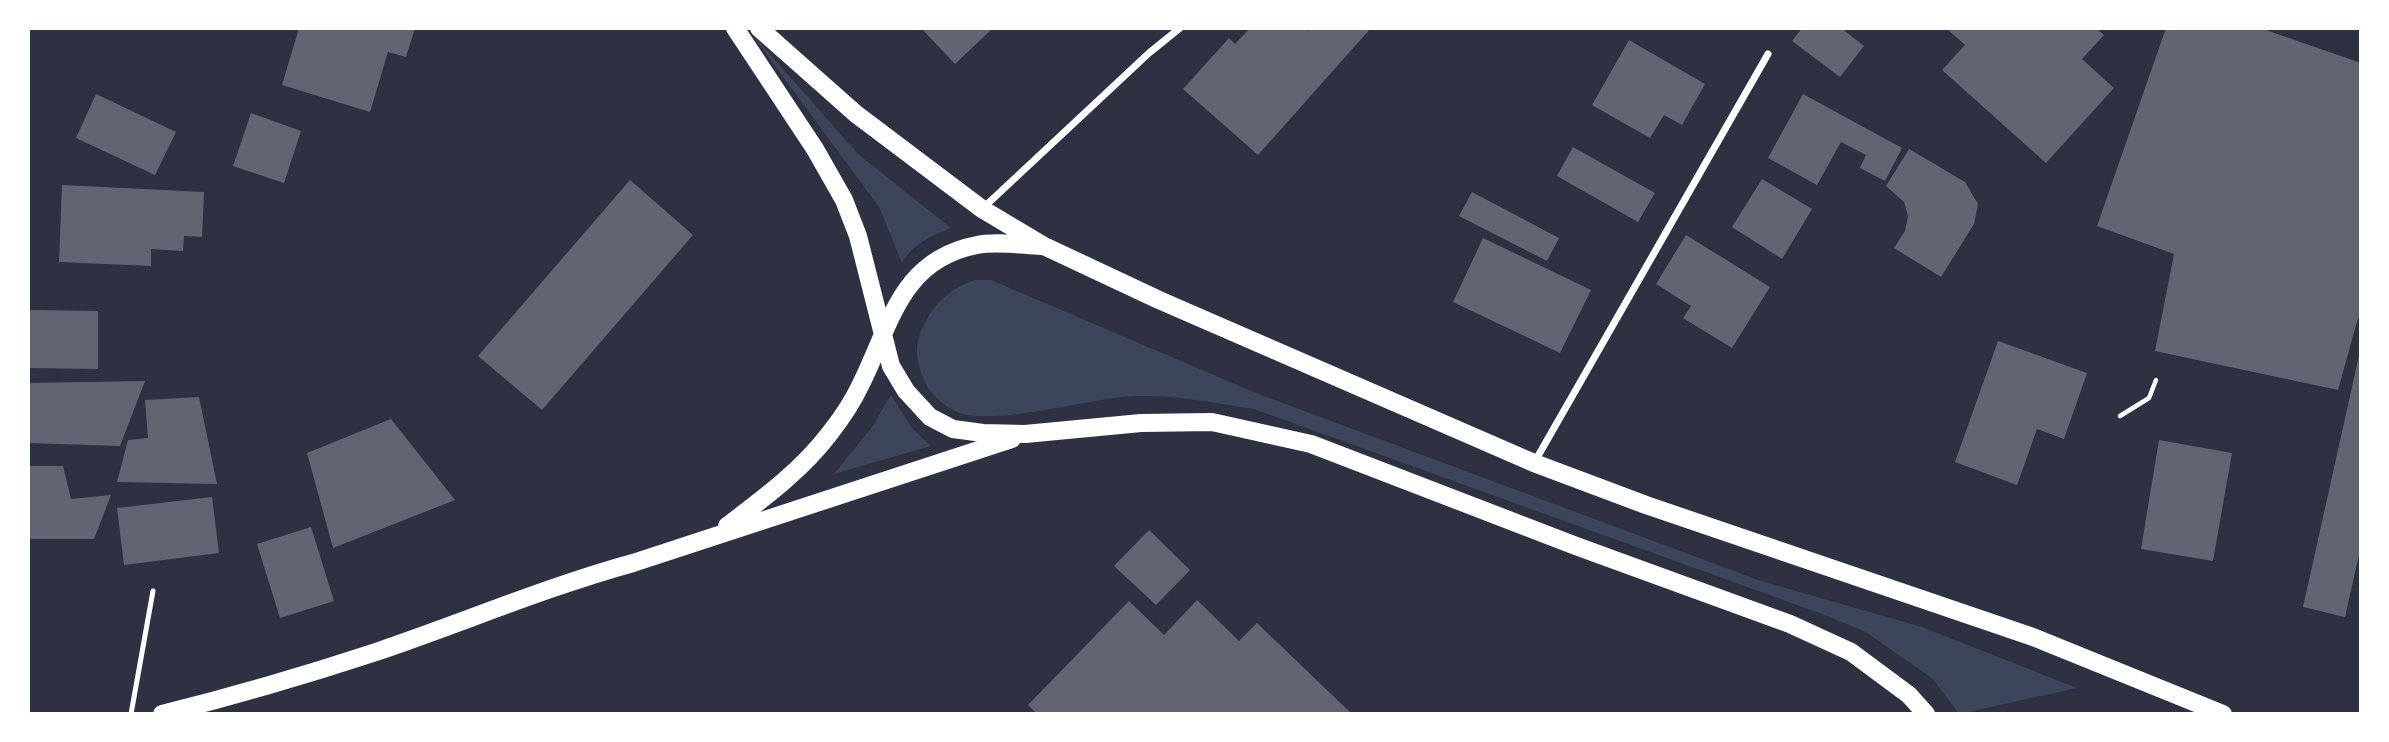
<!DOCTYPE html>
<html>
<head>
<meta charset="utf-8">
<style>
  body { margin:0 }
  #map { position:relative; width:2389px; height:742px; overflow:hidden; background:#2d3142; font-family:"Asap Condensed",sans-serif }
  canvas { display:block }
  .frame { position:absolute; inset:0; border:30px solid #fff; pointer-events:none }
</style>
</head>
<body>
<div id="map">
<canvas width="2389" height="742"></canvas>
<div class="frame"></div>
</div>
<script>
const c = document.querySelector('canvas').getContext('2d');
c.lineJoin = 'round';
function paint(path, color) { c.fillStyle = color; c.fill(path, 'evenodd'); }
function trace(path, color, width, dash) { c.strokeStyle = color; c.lineWidth = width; c.lineCap = dash ? 'butt' : 'round'; c.setLineDash(dash || []); c.stroke(path); }
const green = new Path2D(`
  M747,28L858,154L951,228C931,236 913,244 902,263L879,207Z
  M975,280H991L1256,393L1761,581L1922,627L2077,688L1959,714L1933,679L1866,632L1822,614L1254,409C1216,403 1176,395 1137,396C1095,396 986,430 953,410C941,404 929,392 924,380C915,358 914,345 924,324C935,302 952,287 975,280Z
  M891,395L912,428L931,446L834,474L872,427Z`);
const building = new Path2D(`
  M299,28H415L406,57L388,52L370,112L282,85Z
  M921,28H993L955,64Z
  M1250,28H1305L1308,31L1310,28H1371L1258,155L1183,89L1229,38L1235,44Z
  M1802,28H1841L1864,46L1840,77L1792,41Z
  M1946,28H2096L2104,35L2082,59L2114,88L2046,163L1942,70L1965,45Z
  M2166,28H2260L2361,63V319L2358,318L2338,390L2155,351L2174,254L2097,226Z
  M1629,40L1705,84L1682,125L1664,115L1650,138L1592,105Z
  M96,94L176,132L155,175L76,138Z
  M1803,94L1902,148L1885,181L1860,168L1866,155L1841,142L1817,185L1768,158Z
  M251,113L301,131L284,183L233,166Z
  M1573,147L1655,193L1638,222L1557,176Z
  M1909,149L1965,182L1978,204L1974,224L1941,277L1894,248L1905,231L1908,216L1904,202L1886,186Z
  M1762,179L1812,209L1782,259L1732,227Z
  M630,180L693,235L542,410L478,356Z
  M62,185L204,192L202,237L184,236L183,251L151,249V266L59,262Z
  M1472,192L1559,238L1547,261L1459,216Z
  M1686,235L1770,287L1732,348L1683,318L1691,306L1656,284Z
  M1483,238L1591,290L1560,353L1453,302Z
  M28,310L98,311V369L28,368Z
  M1998,341L2087,373L2064,439L2037,429L2017,485L1955,462Z
  M2360,351L2361,546L2345,617L2303,607Z
  M145,381L120,446L28,443V383Z
  M199,397L217,484L117,482L128,440L148,438L145,400Z
  M391,419L455,500L333,548L307,453Z
  M2159,440L2232,453L2213,561L2141,549Z
  M28,466H63L71,499L111,495L94,539H28Z
  M212,497L219,553L124,565L117,508Z
  M311,527L334,601L280,618L257,544Z
  M1149,530L1190,570L1156,605L1114,566Z
  M1197,600L1239,641L1257,623L1352,714H1037L1028,705L1129,601L1164,635Z`);
const path = new Path2D(`
  M2120,416L2149,398L2156,380`);
const service = new Path2D(`
  M131,714L153,591`);
const minor = new Path2D(`
  M982,209L1149,53L1180,28
  M1534,463L1768,54`);
const primary = new Path2D(`
  M735,28L815,149L844,200L858,236L891,366L906,391L930,417L953,429L983,433L1025,434L1141,423L1212,422L1311,444L1576,546L1790,624L1851,652L1909,695L1926,714
  M759,28L856,114L982,209L1044,246L1159,300L1534,463L1646,505L2033,637L2223,714
  M727,526C764,498 802,470 830,433C841,419 853,401 861,384C891,324 900,260 977,245C996,241 1021,245 1041,246
  M162,714C234,696 306,675 376,652C462,623 546,587 633,563L1012,439`);
paint(green, '#3c4559');
paint(building, '#626471');
trace(path, '#fff', 4.5);
trace(service, '#fff', 5);
trace(minor, '#fff', 7);
trace(primary, '#fff', 18);
</script>
</body>
</html>
